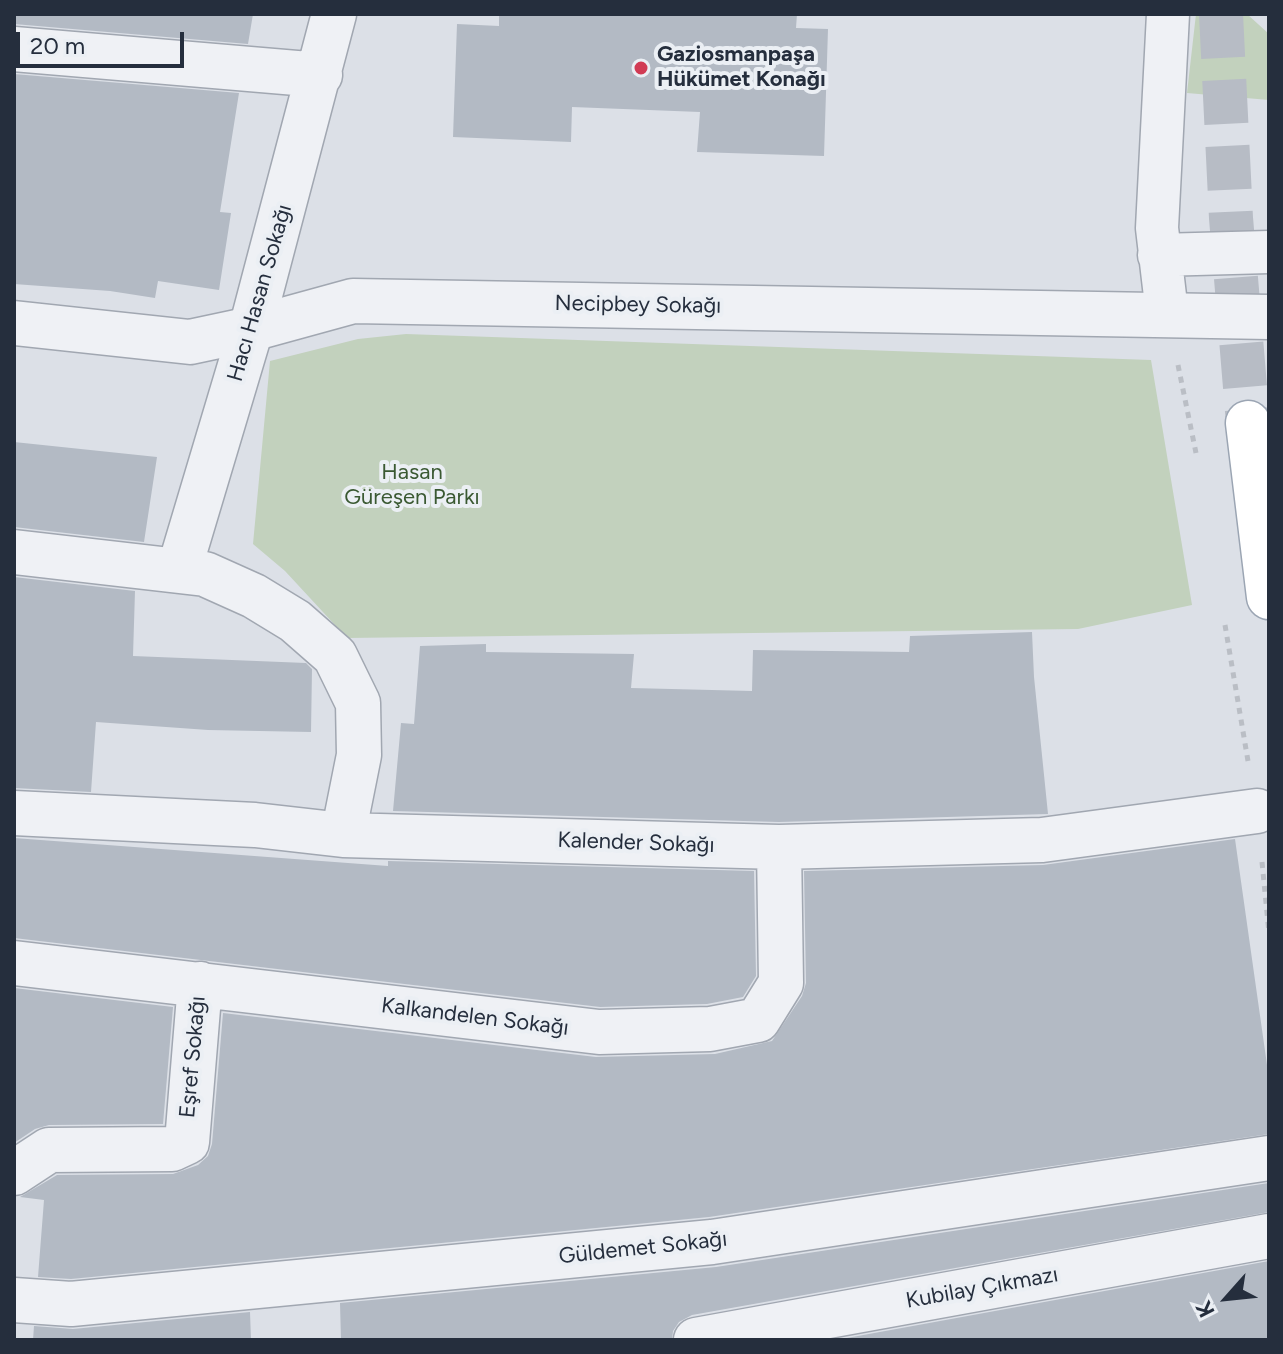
<!DOCTYPE html>
<html>
<head>
<meta charset="utf-8">
<style>
  body { margin:0 }
  #map { position:relative; width:1283px; height:1354px; overflow:hidden; background:#dce0e7; font-family:Figtree,sans-serif }
  canvas { display:block }
  .frame { position:absolute; inset:0; border:16px solid #252e3d; pointer-events:none }
  .north { position:absolute; left:1187px; top:1258px; width:80px; height:80px; -webkit-text-stroke:6px #ebeff4; paint-order:stroke; rotate:243deg; font-size:22px; font-weight:700; line-height:32px; text-align:center; color:#252e3d }
  .north::after { content:''; display:block; margin:auto; width:28px; height:36px; background:#252e3d; clip-path:polygon(50% 0,100% 100%,50% 72%,0 100%) }
  .scale { position:absolute; left:16px; top:32px; width:168px; height:36px; box-sizing:border-box; border:4px solid #252e3d; border-top:0; padding-left:10px; font-size:24px; line-height:28px; white-space:nowrap; color:#252e3d; -webkit-text-stroke:6px #ebeff4; paint-order:stroke }
</style>
</head>
<body>
<div id="map">
<canvas width="1283" height="1354"></canvas>
<div class="frame"></div>
<div class="north">K</div>
<div class="scale">20 m</div>
</div>
<script>
const c = document.querySelector('canvas').getContext('2d');
c.lineJoin = 'round';
function paint(path, color) { c.fillStyle = color; c.fill(path, 'evenodd'); }
function trace(path, color, width, dash) { c.strokeStyle = color; c.lineWidth = width; c.lineCap = dash ? 'butt' : 'round'; c.setLineDash(dash || []); c.stroke(path); }
function write(font, color, halo, rows, align = 'center') {
  c.font = font + ' Figtree,sans-serif'; c.lineWidth = 8; c.setLineDash([]); c.textBaseline = 'middle'; c.strokeStyle = halo; c.fillStyle = color; for (const [text, x, y, turn = 0] of rows) {
    c.save(); c.translate(x, y); c.rotate((+turn || 0) * Math.PI / 180); c.textAlign = isNaN(turn) ? turn : align; if (halo) c.strokeText(text, 0, 0); c.fillText(text, 0, 0); c.restore();
  }
}
const green = new Path2D(`
  M1196,14H1247L1269,34V100L1187,93Z
  M406,334L1151,360L1192,605L1078,629L347,638L285,571L253,544L270,361L358,339Z`);
const building = new Path2D(`
  M14,14H253L248,44L14,24Z
  M499,14H797L796,28L828,29L824,156L697,152L700,112L572,107L571,142L453,137L457,24L499,26Z
  M14,74L239,93L220,212L231,213L219,290L158,281L155,298L110,291L14,284Z
  M14,442L157,457L144,542L14,527Z
  M14,577L135,591L133,656L306,663L312,669L311,732L208,730L96,722L91,792L14,788Z
  M1032,632L1034,677L1048,814L779,822L393,811L401,723L414,724L420,646L486,644V652L634,654L631,688L752,691L753,650L909,652L910,636Z
  M14,838L388,866V861L754,871L756,976L743,997L707,1004L600,1007L14,938Z
  M1235,839L1269,1079V1134L709,1217L71,1279L38,1277L44,1200L20,1197L57,1175L173,1174L198,1165L208,1156L212,1144L223,1013L596,1057L715,1054L772,1041L802,996L806,983L804,871L1043,865Z
  M14,988L173,1007L163,1124L49,1125L35,1129L14,1143Z
  M1269,1183V1212L692,1315L679,1322L673,1331L672,1340H341L340,1303L716,1267Z
  M1269,1261V1340H836Z
  M250,1312L251,1340H33L34,1326L73,1329Z`);
const primaryTunnel = new Path2D(`
  M1221,14L1231,218L1248,423`);
const path = new Path2D(`
  M1178,365L1196,453
  M1225,625L1248,761
  M1262,862L1269,933`);
const pedestrian = new Path2D(`
  M1159,255L1269,252
  M1167,313L1157,228L1168,14`);
const minor = new Path2D(`
  M14,49L320,75
  M14,552L205,574L254,596L295,621L335,656L358,703L359,755L343,835
  M179,570L251,329L334,14
  M14,813L255,825L343,835L779,847L1042,840L1257,811
  M14,963L599,1032L710,1029L758,1020L781,983L779,847
  M14,1173L49,1150L172,1149L187,1142L200,984
  M14,1300L71,1304L712,1242L1269,1158
  M696,1340L1269,1236`);
const tertiary = new Path2D(`
  M14,323L190,342L251,329L353,301L1269,317`);
const primary = new Path2D(`
  M1248,423L1269,597`);
const markers = [
  [641,68,8,"#d13b54"]
];
const poiNames = [
  ["Gaziosmanpaşa",657,55],
  ["Hükümet Konağı",657,80]
];
const streetNames = [
  ["Hacı Hasan Sokağı",260,293,-74],
  ["Necipbey Sokağı",638,305,1],
  ["Kalender Sokağı",636,843,2],
  ["Kalkandelen Sokağı",475,1017,7],
  ["Eşref Sokağı",193,1057,-85],
  ["Güldemet Sokağı",643,1248,-6],
  ["Kubilay Çıkmazı",982,1288,-10]
];
const parkNames = [
  ["Hasan",412,473],
  ["Güreşen Parkı",412,498]
];
paint(green, '#c2d1bd');
paint(building, '#b3bac4');
trace(primaryTunnel, '#b7bcc5', 44, [44, 22]);
trace(pedestrian, '#a1a7b1', 45);
trace(minor, '#a1a7b1', 47);
trace(tertiary, '#a1a7b1', 47);
trace(primary, '#9ba5b3', 47);
trace(path, '#babec5', 5, [6, 6]);
trace(pedestrian, '#eff1f5', 42);
trace(minor, '#eff1f5', 44);
trace(tertiary, '#eff1f5', 44);
trace(primary, '#fff', 44);
for (const [x, y, r, color] of markers) { const dot = new Path2D(); dot.arc(x, y, r, 0, 2 * Math.PI); c.fillStyle = color; c.fill(dot); trace(dot, '#ebeff4', 3); }
write('bold 22px', '#252e3d', '#ebeff4', poiNames, 'left');
write('22px', '#252e3d', '#ebeff4', streetNames);
write('22px', '#3a5932', '#ebeff4', parkNames);
</script>
</body>
</html>
